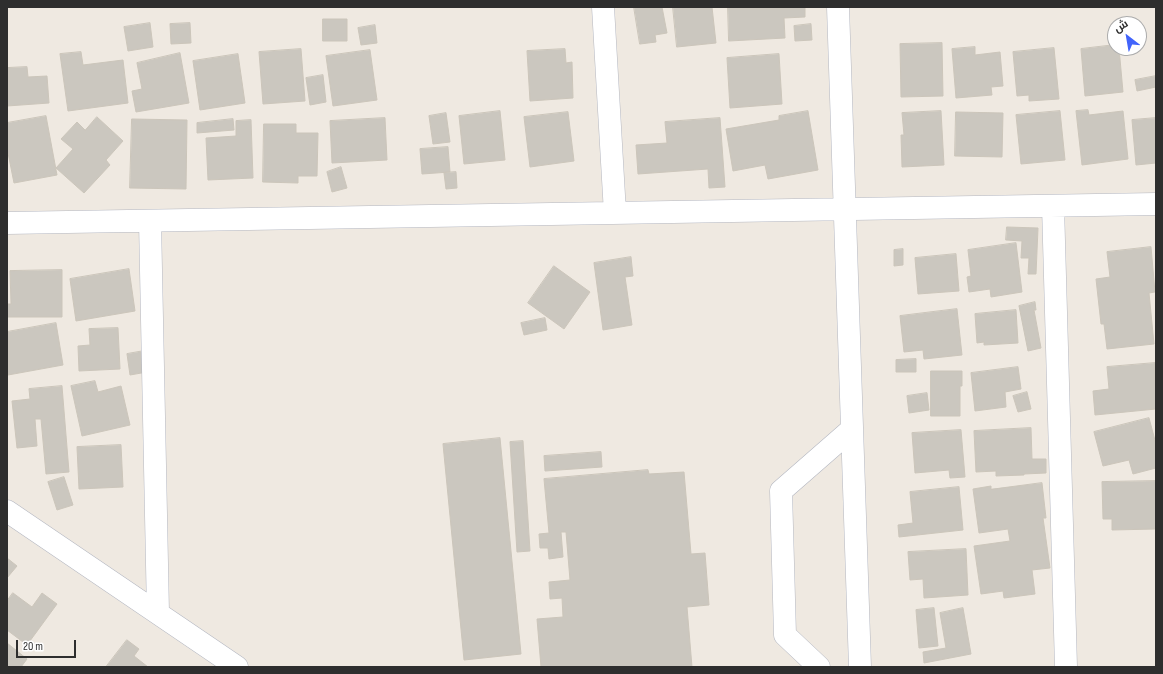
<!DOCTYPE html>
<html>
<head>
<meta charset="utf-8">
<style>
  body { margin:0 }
  #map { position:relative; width:1163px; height:674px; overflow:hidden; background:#efe9e1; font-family:"Sofia Sans Condensed",Cairo,sans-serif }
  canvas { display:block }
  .frame { position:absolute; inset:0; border:8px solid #2e2e2e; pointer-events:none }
  .north { position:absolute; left:1107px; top:16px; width:40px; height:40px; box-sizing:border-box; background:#fff; border:1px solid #ababab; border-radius:50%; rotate:329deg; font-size:11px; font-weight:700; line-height:16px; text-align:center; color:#2e2e2e }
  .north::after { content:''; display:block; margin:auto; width:14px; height:18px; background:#4264fb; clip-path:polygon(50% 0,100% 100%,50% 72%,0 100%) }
  .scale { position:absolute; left:16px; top:640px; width:60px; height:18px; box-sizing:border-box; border:2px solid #2e2e2e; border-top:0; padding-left:5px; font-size:12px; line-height:14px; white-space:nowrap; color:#2e2e2e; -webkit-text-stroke:3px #fff; paint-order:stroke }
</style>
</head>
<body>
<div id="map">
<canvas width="1163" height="674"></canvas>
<div class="frame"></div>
<div class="north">ش</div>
<div class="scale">20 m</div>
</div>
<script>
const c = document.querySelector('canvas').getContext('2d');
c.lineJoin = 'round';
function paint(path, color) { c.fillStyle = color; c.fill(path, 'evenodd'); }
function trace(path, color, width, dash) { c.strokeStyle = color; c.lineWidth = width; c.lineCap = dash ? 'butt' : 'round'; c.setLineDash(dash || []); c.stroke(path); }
const building = new Path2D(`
  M634,7H662L667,33L655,35L656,42L640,44Z
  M673,7H712L716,43L677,47Z
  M728,7H805V17L784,18L785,38L729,41Z
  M323,19H347V41H323Z
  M150,23L153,47L128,51L124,27Z
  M190,23L191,43L171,44L170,24Z
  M811,24L812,40L795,41L794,26Z
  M375,25L377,43L361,45L358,28Z
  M942,43L943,96L901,97L900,44Z
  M1115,45V48H1119L1123,92L1085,96L1081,49Z
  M975,47V55L1000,52L1003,86L991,87L992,95L956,98L952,49Z
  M1054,48L1059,99L1029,101V95L1017,96L1013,52Z
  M301,49L305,101L263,104L259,52Z
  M565,49L566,63L572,62L573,98L530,101L527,51Z
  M370,50L377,100L333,106L326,56Z
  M81,52L83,65L123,60L128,103L68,111L60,54Z
  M180,53L189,103L136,112L132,91L142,89L137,63Z
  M238,54L245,103L200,110L193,61Z
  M779,54L782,104L730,108L727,58Z
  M27,67L28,77L47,76L49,103L7,106V68Z
  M323,75L326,102L310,105L306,78Z
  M1156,76V87L1137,91L1135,80Z
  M1088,110L1089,115L1123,111L1128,159L1082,165L1076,111Z
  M500,111L505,160L464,164L459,116Z
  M808,111L818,170L768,179L765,165L733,171L726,129L779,120V116Z
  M941,111L944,165L902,167L901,135H904L902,113Z
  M1060,111L1065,160L1021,164L1016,115Z
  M568,112L574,161L530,167L524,117Z
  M956,112L1003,113L1002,157L955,156Z
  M446,113L450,142L433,144L429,116Z
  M46,116L57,175L14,183L7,148V123Z
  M97,117L123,141L106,160L110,165L84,193L56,168L73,149L61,139L77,122L85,130Z
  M385,118L387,160L332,163L330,121Z
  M720,118L725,187L709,188L708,169L638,174L636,145L667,143L665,122Z
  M1156,118V163L1136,165L1132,120Z
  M132,119L187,120L186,189L130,188Z
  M233,119L234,130L197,133V123Z
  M251,120L253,178L208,180L206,138L236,136V121Z
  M264,124H296V133H318L317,176H298V183L263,182Z
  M448,147L450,172L422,174L420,149Z
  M341,167L347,188L332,192L327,172Z
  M456,172L457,188L446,189L444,173Z
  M1007,227L1038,228L1036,274H1028L1029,258H1021L1022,241L1006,240Z
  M1016,243L1022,292L991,297L990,289L969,292L967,277L971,276L968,250Z
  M1151,247L1155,292L1149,293L1154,344L1107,349L1104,324H1101L1096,279L1110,277L1107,252Z
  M903,249V265L894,266V250Z
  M956,254L959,291L918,294L915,258Z
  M631,257L633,276L625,277L632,325L603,330L594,263Z
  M554,266L590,292L564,329L528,303Z
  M129,269L135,311L76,321L70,279Z
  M62,270V317H7V304H11L10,271Z
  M1035,302L1036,310H1034L1041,348L1028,351L1019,306Z
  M957,309L962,355L924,359L923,350L904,352L900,316Z
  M1016,310L1018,343L984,345V342L977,343L975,314Z
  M545,318L547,330L524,335L521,323Z
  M56,323L63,365L8,375L7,367V332Z
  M118,328L120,369L79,371L78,346L90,345L89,329Z
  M144,351L147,372L130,375L127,354Z
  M916,359V372H896V360Z
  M1155,363L1156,409L1095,415L1093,391L1109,389L1107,367Z
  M1018,367L1021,389L1005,392L1006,407L975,411L971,373Z
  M931,371H962V386H960V416H931Z
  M95,381L98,392L121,386L130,425L82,436L71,386Z
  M62,386L69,472L46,474L41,419H35L37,446L17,448L12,401L30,399L29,389Z
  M1027,392L1031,409L1018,412L1013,396Z
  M927,393L929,410L909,413L907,396Z
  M1149,418L1156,444V468L1133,474L1129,460L1103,466L1094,432Z
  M1031,428L1032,459H1046V473L1024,474V475L996,476V471L976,472L974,431Z
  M961,430L965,477L950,478L949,470L915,473L912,433Z
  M500,438L521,654L464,660L443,444Z
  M523,441L530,551L517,552L510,442Z
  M121,445L123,487L79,489L77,447Z
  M601,452L602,467L545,471L544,456Z
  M648,470L649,474L684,472L691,554L705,553L709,605L687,607L692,667H541L537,619L563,617L562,598L550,599L549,582L570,580L566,532H561L563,557L549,559L548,548H540L539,534L549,533L544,479Z
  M64,477L73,505L57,510L48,482Z
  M1156,481V529L1112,530V519H1103L1102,482Z
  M1042,483L1046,518H1043L1050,568L1032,570L1035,594L1004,598L1003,591L981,594L974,546L1010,541L1008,529L979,533L973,489L991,486V489Z
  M959,487L963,530L899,537L898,525L913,523L910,492Z
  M966,549L968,595L924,598L923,579L910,580L908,552Z
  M7,558L17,566L7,578Z
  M13,593L32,607L42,593L57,604L27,645L7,630V601Z
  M934,608L938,646L919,648L916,610Z
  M963,608L971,654L924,663L923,652L946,648L940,613Z
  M127,640L139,649L134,656L148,667H106Z
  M7,643L27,659L21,667H7Z`);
const minor = new Path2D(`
  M603,7L615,213
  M838,7L860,667
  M1053,206L1066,667
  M150,221L158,613
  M7,223L1156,204
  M7,511L237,667
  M819,667L785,635L781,491L852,429`);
paint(building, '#cbc7bf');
trace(building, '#cbc5ba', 1);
trace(minor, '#b4b7c1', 23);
trace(minor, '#fff', 22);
</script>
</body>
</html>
